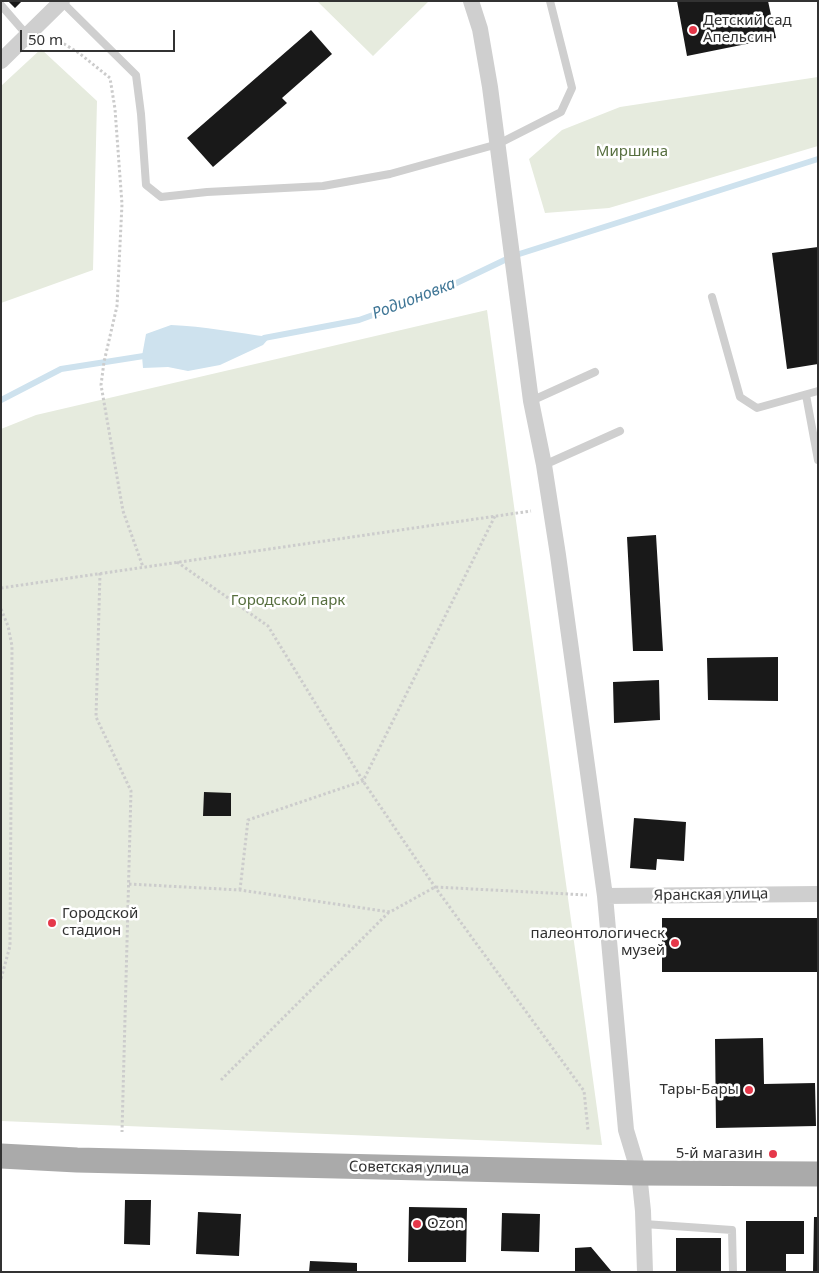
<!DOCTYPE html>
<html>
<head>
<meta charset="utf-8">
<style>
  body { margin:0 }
  #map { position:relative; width:819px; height:1273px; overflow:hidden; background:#fff; font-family:"Noto Sans",sans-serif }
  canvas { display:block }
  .frame { position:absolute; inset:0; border:2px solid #323232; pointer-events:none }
  .scale { position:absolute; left:20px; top:30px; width:155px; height:22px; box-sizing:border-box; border:2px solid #323232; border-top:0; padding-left:6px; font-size:15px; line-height:18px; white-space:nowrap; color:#323232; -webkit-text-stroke:4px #fff; paint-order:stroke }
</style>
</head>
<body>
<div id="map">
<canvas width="819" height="1273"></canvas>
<div class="frame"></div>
<div class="scale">50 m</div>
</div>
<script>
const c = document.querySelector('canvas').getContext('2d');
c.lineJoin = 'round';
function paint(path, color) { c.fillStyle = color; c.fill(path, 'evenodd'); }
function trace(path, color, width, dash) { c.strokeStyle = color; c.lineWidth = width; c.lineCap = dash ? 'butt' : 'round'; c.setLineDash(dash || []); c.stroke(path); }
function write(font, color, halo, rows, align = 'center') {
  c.font = font + ' "Noto Sans",sans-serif'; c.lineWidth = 5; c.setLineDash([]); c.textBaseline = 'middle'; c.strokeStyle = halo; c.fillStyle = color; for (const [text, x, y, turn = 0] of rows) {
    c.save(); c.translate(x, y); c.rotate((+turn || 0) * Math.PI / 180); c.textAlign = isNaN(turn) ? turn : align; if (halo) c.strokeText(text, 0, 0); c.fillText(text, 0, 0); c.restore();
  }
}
const green = new Path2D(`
  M317,1H429L373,56Z
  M41,49L97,101L93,270L1,303V86Z
  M818,77V146L609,208L545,213L529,159L562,130L620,107Z
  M487,310L602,1145L1,1121V429L36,415Z`);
const water = new Path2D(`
  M171,325C204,326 237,333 270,337L263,345L220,365L188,371L168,367L143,368L142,356L146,334Z`);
const stream = new Path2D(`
  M264,338L359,320L440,291L513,256L818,159
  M1,400L61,369L150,355`);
const building = new Path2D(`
  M8,1H22L15,8Z
  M677,1H768L776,38L687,56Z
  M311,30L332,54L282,98L287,103L213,167L187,138Z
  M818,247V364L787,369L772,253Z
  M656,535L663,651H633L627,537Z
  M778,657V701L708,700L707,658Z
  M659,680L660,720L614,723L613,682Z
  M204,792L231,793V816H203Z
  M634,818L686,822L684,861L657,859L656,870L630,868Z
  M662,918H818V972H662Z
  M763,1038L764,1084L815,1083L816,1126L716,1128L715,1039Z
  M125,1200H151L150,1245L124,1244Z
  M409,1207L467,1208L466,1262H408Z
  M198,1212L241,1214L239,1256L196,1254Z
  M502,1213L540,1214L539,1252L501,1251Z
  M814,1217H818V1272H813Z
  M746,1221H804V1254H786V1272H746Z
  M676,1238H721V1272H676Z
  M591,1247L612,1272H575V1248Z
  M310,1261L357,1263V1272H309Z`);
const path = new Path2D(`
  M51,36L79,53L110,78L115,109L122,204L117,306L104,362L101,385L123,511L143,567
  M177,562L268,626L363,781L435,887L584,1091L588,1130
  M100,573L96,717L131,791L122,1132
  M1,588L531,511
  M1,609L8,626L12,646L10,946L1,979
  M129,884L240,890L390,912L435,887L587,895
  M240,890L248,820L363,781L495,516
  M221,1080L389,912`);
const service = new Path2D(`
  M62,2L136,75L141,114L146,185L161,197L207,192L323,186L390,174L498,144L561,112L572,88L550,1
  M1,5L27,35
  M712,297L740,397L757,408L818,391
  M806,395L818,460
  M531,401L595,372
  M544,465L620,431
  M644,1224L732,1230L733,1272`);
const minor = new Path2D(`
  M471,1L480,29L490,87L531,401L544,465L558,555L605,896L626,1130L639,1173L643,1211L645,1272
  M1,61L62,1
  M605,896L818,894`);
const primary = new Path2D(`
  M1,1156L77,1160L639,1173L818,1174`);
const markers = [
  [693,30,5,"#e5384a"],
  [52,923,5,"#e5384a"],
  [675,943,5,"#e5384a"],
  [749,1090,5,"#e5384a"],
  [773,1154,5,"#e5384a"],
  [417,1224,5,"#e5384a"]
];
const poiNames = [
  ["Детский сад",703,21],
  ["Апельсин",703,38],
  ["Городской",62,914],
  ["стадион",62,931],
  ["палеонтологическ",665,934,"right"],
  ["музей",665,951,"right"],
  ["Тары-Бары",739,1090,"right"],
  ["5-й магазин",763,1154,"right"],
  ["Ozon",427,1224]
];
const parkNames = [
  ["Миршина",632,152],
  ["Городской парк",288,601]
];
const streetNames = [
  ["Яранская улица",711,895,-1],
  ["Советская улица",409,1168,1]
];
const waterNames = [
  ["Родионовка",414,299,-21]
];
paint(green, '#e6ebde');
paint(water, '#cee2ee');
trace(stream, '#cee2ee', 6);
paint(building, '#191919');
trace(path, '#ccc', 3, [2.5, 2.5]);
trace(service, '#cfcfcf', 8);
trace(minor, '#cfcfcf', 16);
trace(primary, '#aaa', 25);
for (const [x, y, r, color] of markers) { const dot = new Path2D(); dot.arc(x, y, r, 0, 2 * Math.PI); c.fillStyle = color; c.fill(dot); trace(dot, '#fff', 2); }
write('15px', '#323232', '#fff', poiNames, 'left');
write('15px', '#576f3f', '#fff', parkNames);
write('15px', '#323232', '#fff', streetNames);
write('italic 16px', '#3f7696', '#fff', waterNames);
</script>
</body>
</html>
